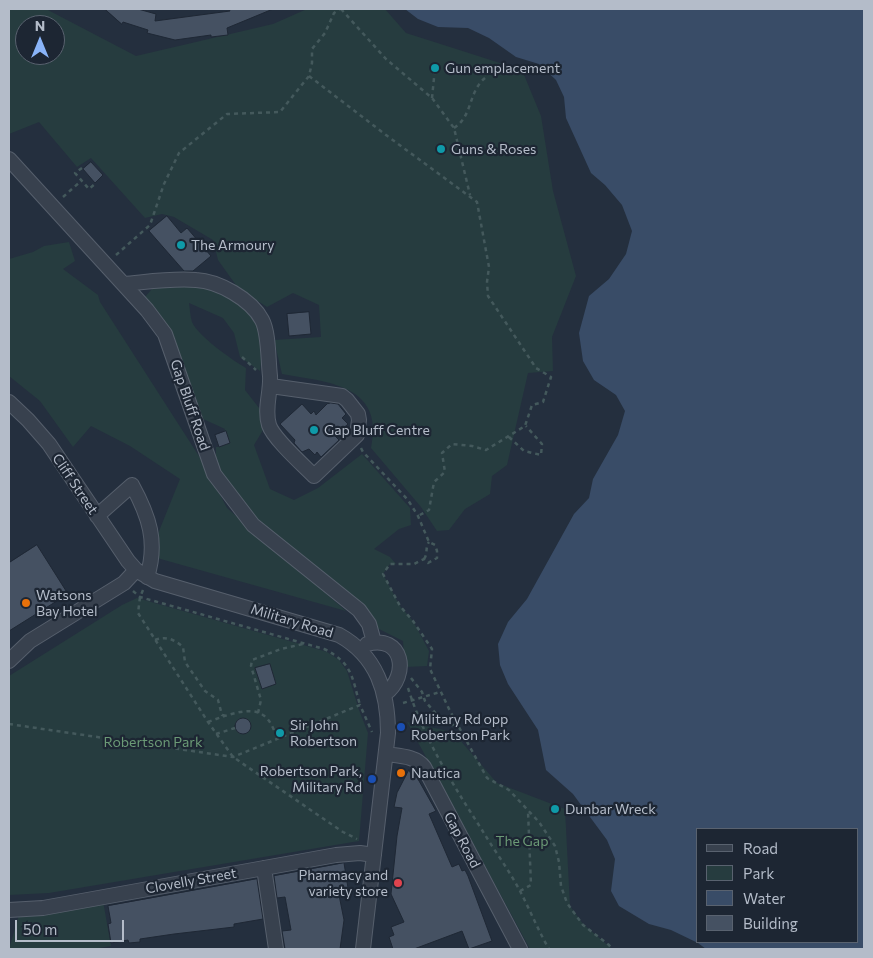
<!DOCTYPE html>
<html>
<head>
<meta charset="utf-8">
<style>
  body { margin:0 }
  #map { position:relative; width:873px; height:958px; overflow:hidden; background:#242f3e; font-family:Commissioner,sans-serif }
  canvas { display:block }
  .frame { position:absolute; inset:0; border:10px solid #b4bcc9; pointer-events:none }
  .legend { position:absolute; left:696px; top:828px; width:162px; height:115px; box-sizing:border-box; background:#1d2633; border:1px solid #59626f; margin:0; padding:6px 9px; list-style:none; font-size:15px; color:#b4bcc9 }
  .legend li { display:flex; align-items:center; gap:10px; height:25px }
  .legend b { width:25px; border:1px solid #59626f }
  .north { position:absolute; left:15px; top:15px; width:50px; height:50px; box-sizing:border-box; background:#1d2633; border:1px solid #59626f; border-radius:50%; rotate:0deg; font-size:14px; font-weight:700; line-height:20px; text-align:center; color:#b4bcc9 }
  .north::after { content:''; display:block; margin:auto; width:18px; height:22px; background:#8ab4f8; clip-path:polygon(50% 0,100% 100%,50% 72%,0 100%) }
  .scale { position:absolute; left:15px; top:920px; width:109px; height:22px; box-sizing:border-box; border:2px solid #b4bcc9; border-top:0; padding-left:6px; font-size:15px; line-height:18px; white-space:nowrap; color:#b4bcc9; -webkit-text-stroke:4px #1d2633; paint-order:stroke }
</style>
</head>
<body>
<div id="map">
<canvas width="873" height="958"></canvas>
<div class="frame"></div>
<ul class="legend">
<li><b style="height:6px;background:#38414e"></b>Road</li>
<li><b style="height:14px;background:#263c3f"></b>Park</li>
<li><b style="height:14px;background:#394c67"></b>Water</li>
<li><b style="height:14px;background:#455162"></b>Building</li>
</ul>
<div class="north">N</div>
<div class="scale">50 m</div>
</div>
<script>
const c = document.querySelector('canvas').getContext('2d');
c.lineJoin = 'round';
function paint(path, color) { c.fillStyle = color; c.fill(path, 'evenodd'); }
function trace(path, color, width, dash) { c.strokeStyle = color; c.lineWidth = width; c.lineCap = dash ? 'butt' : 'round'; c.setLineDash(dash || []); c.stroke(path); }
function write(font, color, halo, rows, align = 'center') {
  c.font = font + ' Commissioner,sans-serif'; c.lineWidth = 4.5; c.setLineDash([]); c.textBaseline = 'middle'; c.strokeStyle = halo; c.fillStyle = color; for (const [text, x, y, turn = 0] of rows) {
    c.save(); c.translate(x, y); c.rotate((+turn || 0) * Math.PI / 180); c.textAlign = isNaN(turn) ? turn : align; if (halo) c.strokeText(text, 0, 0); c.fillText(text, 0, 0); c.restore();
  }
}
const green = new Path2D(`
  M9,9H46L136,56L273,24L307,9H385L406,33L522,70L541,116L553,191L576,276L552,337L553,371L528,373L507,465L492,476L490,494L465,509L449,530L437,531L421,507L371,448C385,385 328,382 282,374L274,340L321,337L319,305L293,293L267,307L238,288L218,260L213,240L174,217L162,214L145,218L91,158L77,167L39,122L9,134ZM25,25H55V55H25Z
  M69,242L75,261L63,269L98,295L100,302L204,464L227,508L346,611L157,558L155,541L180,479L130,446L91,426L73,447L40,401L9,376V259L33,252L44,246Z
  M157,283L186,284L223,293L251,313L264,333L260,371L240,357L234,333L223,318L189,303C190,309 190,316 192,322C198,336 232,360 246,368L245,390L263,413L266,425L254,445L270,489L294,500L318,488L362,454L410,508L411,525L399,529L374,549L390,557L396,564H390L383,574L400,606L413,621L429,651L427,666L405,667L403,641L375,627L257,523L216,467V447H219L225,429L201,418L158,319L145,297Z
  M137,598L307,646L327,652L339,660L347,671L359,710L368,733L359,841L49,893L9,895V676L122,605Z
  M407,722L453,732L497,783L565,809L570,906L583,924L612,949H530Z
  M103,901L111,946L93,949H9L19,915Z`);
const water = new Path2D(`
  M405,9H864V949H706L698,943L671,930L649,924L619,906L611,891L615,859L607,840L573,794L546,770L538,730L508,684L500,665L498,644L508,622L527,599L574,514L589,498L593,479L618,435L625,411L616,395L594,380L583,361L579,333L589,296L609,279L626,254L632,231L622,205L605,185L591,173L566,118L564,97L556,80L539,64L516,57L489,38L468,28L438,27L418,19ZM697,829H857V942H697Z`);
const building = new Path2D(`
  M105,9H138L156,14L155,21L230,11L229,9H273L227,28L228,35L211,37V35L175,40L147,33L148,30L123,22L122,24Z
  M91,162L103,175L95,183L83,169Z
  M167,216L181,233L187,228L211,256L193,271H184L149,231Z
  M309,312L311,334L289,336L287,314Z
  M331,403L338,404L346,414L342,418L348,424L335,436L339,440L321,457L317,452L315,455L309,449L302,452L294,443L295,440L280,424L302,404L311,414L314,411L316,415L327,404Z
  M226,431L230,443L219,447L215,435Z
  M37,545L68,594L9,631V563Z
  M270,664L276,684L262,689L255,668Z
  M235 726a8 8 0 1 1 16 0a8 8 0 1 1-16 0Z
  M409,770L412,776L414,772L436,811L429,814L452,867L459,864L462,871L465,870L468,876L492,941L469,949L462,931L414,949H393L389,937L394,935L391,927L404,922L391,894L397,836L402,808L394,807L397,793Z
  M344,863L348,888L338,890L344,920L340,949H285L282,931L291,930L285,897L277,898L274,876Z
  M257,879L263,919L234,924V927L174,934L140,939V942L129,943L128,940L111,943L108,924L111,923L108,906Z`);
const path = new Path2D(`
  M341,9L386,59L432,98L454,128L470,195
  M309,76L386,135L477,202L489,267L487,282L488,296L536,368L551,377L543,402L532,405L525,426L486,450L472,446L452,444L442,453L445,472L434,482L429,510L418,516
  M432,98L435,68
  M454,128C473,116 468,92 485,78
  M82,168L75,173L89,189L96,183
  M63,197L81,181
  M116,255L150,225L164,184L179,153L227,114L280,112L309,76L312,63V49L325,33L334,13L340,9
  M242,357L256,370
  M509,437L524,451L541,455L542,444L526,426
  M361,448L363,452L408,500L418,516L429,542L435,545L437,551V558L428,563L424,559L414,564H390L383,574L400,606L413,621L432,649L430,669L450,711L487,778L509,790L539,822L555,846L559,862L561,886L567,903L583,925L609,945L612,949
  M424,559C428,554 425,547 429,542
  M143,590L140,597L138,613L208,722L233,757L343,832L357,839
  M133,591L140,597L324,649C353,663 352,678 360,705
  M155,640C166,636 174,639 183,647L185,662L205,691L218,700L222,715L227,716
  M411,678L422,692L425,701L443,722L448,725H458
  M408,688C424,739 453,785 482,830C494,850 509,870 520,891C530,910 538,930 549,949
  M403,703L440,692
  M258,713L261,700L251,666L252,660L281,649L303,644
  M208,722C222,717 250,705 263,715C271,720 274,731 278,739
  M9,724L233,757L360,705L372,732
  M216,734L235,728
  M520,891L531,885L528,811`);
const minor = new Path2D(`
  M9,159L147,310L165,334L214,474L253,525L359,610L369,624L374,642
  M124,284C147,282 172,278 196,280C218,281 251,299 262,320C269,333 268,360 270,376C271,392 264,409 269,425C273,438 303,465 314,476L357,435L359,420L358,414L347,400L342,396L271,386
  M9,402L28,420L49,444L128,561L136,570L155,581L339,635C377,656 388,692 388,733L363,949
  M97,516L132,485C149,516 158,542 147,577
  M367,644C403,634 410,675 385,694
  M9,661L30,641L124,583L136,570
  M386,754C399,756 416,756 424,767L520,949
  M264,868L276,949
  M9,910L43,908L336,855L360,853L374,855`);
const markers = [
  [435,68,5,"#0f9aa8"],
  [441,149,5,"#0f9aa8"],
  [181,245,5,"#0f9aa8"],
  [314,430,5,"#0f9aa8"],
  [26,603,5,"#e8710a"],
  [401,727,5,"#1a4fb4"],
  [280,733,5,"#0f9aa8"],
  [401,773,5,"#e8710a"],
  [372,779,5,"#1a4fb4"],
  [555,809,5,"#0f9aa8"],
  [398,883,5,"#e0444e"]
];
const poiNames = [
  ["Gun emplacement",445,68],
  ["Guns & Roses",451,149],
  ["The Armoury",191,245],
  ["Gap Bluff Centre",324,430],
  ["Watsons",36,595],
  ["Bay Hotel",36,611],
  ["Military Rd opp",411,719],
  ["Robertson Park",411,735],
  ["Sir John",290,725],
  ["Robertson",290,741],
  ["Robertson Park,",362,771,"right"],
  ["Military Rd",362,787,"right"],
  ["Nautica",411,773],
  ["Dunbar Wreck",565,809],
  ["Pharmacy and",388,875,"right"],
  ["variety store",388,891,"right"]
];
const streetNames = [
  ["Gap Bluff Road",190,405,71],
  ["Cliff Street",75,484,56],
  ["Military Road",292,621,17],
  ["Gap Road",462,840,62],
  ["Clovelly Street",191,881,-10]
];
const parkNames = [
  ["Robertson Park",153,742],
  ["The Gap",522,841]
];
paint(green, '#263c3f');
paint(water, '#394c67');
paint(building, '#455162');
trace(building, '#1f2835', 1);
trace(minor, '#565f6c', 16);
trace(path, '#44595c', 2.5, [4, 4]);
trace(minor, '#38414e', 14);
for (const [x, y, r, color] of markers) { const dot = new Path2D(); dot.arc(x, y, r, 0, 2 * Math.PI); c.fillStyle = color; c.fill(dot); trace(dot, '#1d2633', 2); }
write('14px', '#b4bcc9', '#1d2633', poiNames, 'left');
write('14px', '#b4bcc9', '#1d2633', streetNames);
write('14px', '#6b9a76', '#1d2633', parkNames);
</script>
</body>
</html>
